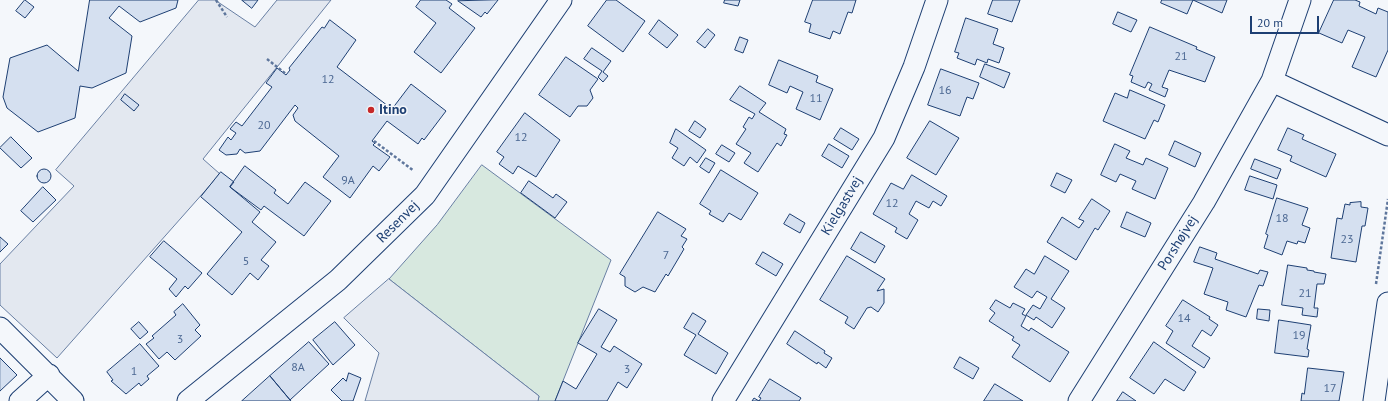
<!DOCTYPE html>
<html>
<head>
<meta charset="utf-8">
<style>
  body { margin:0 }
  #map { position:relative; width:1388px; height:401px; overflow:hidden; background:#f4f7fb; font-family:"PT Sans",sans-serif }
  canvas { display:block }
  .scale { position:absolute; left:1250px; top:16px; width:69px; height:18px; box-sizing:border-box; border:2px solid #1d3f73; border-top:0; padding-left:5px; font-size:12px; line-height:14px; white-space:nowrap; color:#1d3f73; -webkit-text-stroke:3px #f4f7fb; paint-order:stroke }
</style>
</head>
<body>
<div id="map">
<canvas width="1388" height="401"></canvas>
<div class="scale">20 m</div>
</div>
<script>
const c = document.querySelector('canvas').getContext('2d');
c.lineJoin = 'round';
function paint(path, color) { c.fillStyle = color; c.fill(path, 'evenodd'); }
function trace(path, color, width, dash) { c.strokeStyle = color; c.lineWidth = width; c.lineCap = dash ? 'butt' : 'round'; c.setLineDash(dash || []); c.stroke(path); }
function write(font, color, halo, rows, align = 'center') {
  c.font = font + ' "PT Sans",sans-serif'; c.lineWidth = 3; c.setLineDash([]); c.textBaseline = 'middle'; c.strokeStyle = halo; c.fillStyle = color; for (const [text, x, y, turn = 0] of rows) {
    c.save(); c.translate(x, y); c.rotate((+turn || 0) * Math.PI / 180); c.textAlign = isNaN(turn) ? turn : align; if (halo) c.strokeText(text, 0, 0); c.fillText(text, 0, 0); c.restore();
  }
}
const green = new Path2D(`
  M482,165L611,260L555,401H538L539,396L389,279L437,225Z`);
const parking = new Path2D(`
  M199,0H215L255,27L277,0H331L203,159L220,174L57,358L0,305V264L74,186L56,170Z
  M389,279L539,396L538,401H365L379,353L344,318Z`);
const building = new Path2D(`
  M25,0L34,7L25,18L16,11Z
  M90,0H178L176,8L140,22L119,6L109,18L132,36L126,73L92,88L80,86L75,118L38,132L7,108L3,97L10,58L47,45L78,71Z
  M242,0H258L252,8Z
  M421,0H446L452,4L449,8L475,28L441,73L414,52L436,23L416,7Z
  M498,0L487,14L485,12L481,17L458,1Z
  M607,0H616L645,21L623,52L588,26Z
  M725,0H740L738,6L724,3Z
  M813,0H856L852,13L848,12L840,34L833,31L830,39L809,32L811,24L805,22Z
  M993,0H1020L1012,22L988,14Z
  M1162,0H1227L1222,13L1193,0L1187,14L1161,3Z
  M1334,0H1355L1360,2L1359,6L1376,14L1378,8L1388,12V50L1376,77L1352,67L1365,37L1348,30L1342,43L1319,33Z
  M1118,12L1137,20L1131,32L1113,24Z
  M966,18L998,29L993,44L1004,48L999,63L988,59L987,63L977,59L975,65L957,58L959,53L955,52Z
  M330,20L356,40L337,67L392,109L411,84L446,111L424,140L422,138L418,144L387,121L372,141L375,143L373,145L390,157L379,171L373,166L350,198L323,177L339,156L295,121L293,115L298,108L295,105L260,151L245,153L240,149L237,154L226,155L219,150L228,137L231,140L236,133L230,129L236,122L242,126L272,87L266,83L277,68L286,75L290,70L289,68L322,27L324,28Z
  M659,20L678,35L667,48L649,34Z
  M1150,27L1197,47L1196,49L1215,57L1205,82L1169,70L1162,87L1168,89L1165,97L1149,90L1152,84L1148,82L1145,88L1131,82L1133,76L1130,75Z
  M708,29L715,35L705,48L697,42Z
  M740,37L748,40L743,53L735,50Z
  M592,48L611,61L603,72L608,76L603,82L598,77L602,71L584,59Z
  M566,57L598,79L590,90L593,98L587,106H578L570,117L539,95Z
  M779,60L818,76L816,82L833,89L820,120L796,109L803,92L790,86L787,93L769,85Z
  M985,64L1010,73L1004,88L980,77Z
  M941,69L979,83L973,99L967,97L960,116L928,105Z
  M740,86L766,103L759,112L786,129L784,134L787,135L781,146L777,143L758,172L744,163L751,153L736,144L746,129L743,127L749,117L752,119L755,114L730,100Z
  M1130,90L1165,105L1158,122L1154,120L1145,139L1103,121L1115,93L1127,98Z
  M125,94L139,105L134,111L121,100Z
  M525,113L560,140L536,177L518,166L513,174L499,164L504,157L497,152Z
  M695,121L706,129L700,138L689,131Z
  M930,121L959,138L936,175L907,158Z
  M841,128L859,139L852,150L834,139Z
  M1288,128L1304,135L1302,139L1336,154L1326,177L1290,161L1292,156L1278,150Z
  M676,129L706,150L697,163L690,157L684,166L672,158L678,148L670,143Z
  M11,137L32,158L21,168L0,148Z
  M1175,141L1201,153L1195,167L1169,155Z
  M829,144L849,156L842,168L822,156Z
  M1115,144L1130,151L1126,158L1143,165L1146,158L1168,168L1155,199L1132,189L1136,181L1120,174L1116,182L1101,175Z
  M722,145L735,153L729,162L716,154Z
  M706,158L715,163L709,173L700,167Z
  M1255,159L1281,169L1277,179L1251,169Z
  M245,166L276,190L274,193L288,204L305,182L331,201L304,236L264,206L261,210L230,187Z
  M37 176a7 7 0 1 1 14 0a7 7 0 1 1-14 0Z
  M721,170L758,193L741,220L729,213L723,222L709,214L711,211L700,204Z
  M221,172L234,182L230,187L260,212L252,222L276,242L261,260L269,266L258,280L250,273L232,295L207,274L242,232L201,197Z
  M1057,173L1072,180L1065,193L1051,186Z
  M912,175L947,196L941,206L933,201L929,208L916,201L909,214L918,220L907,239L895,232L897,228L873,214L891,183L903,189Z
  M1250,176L1277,185L1273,199L1245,190Z
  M529,181L553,198L556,194L567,202L555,218L521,193Z
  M43,187L56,200L33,222L21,211Z
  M1277,198L1308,208L1302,225L1310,228L1305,243L1298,241L1297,244L1287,241L1282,255L1264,248L1268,235L1266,234Z
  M1092,199L1110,211L1098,230L1095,228L1076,260L1047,242L1062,217L1079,228L1084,221L1079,219Z
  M1361,202V207L1368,208L1365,226H1362L1356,262L1331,258L1337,218L1342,219L1345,204L1350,205V203Z
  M658,212L686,229L681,236L687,239L682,247L684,249L668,276L666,274L655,292L643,287L635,292L625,286V277L620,274Z
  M1127,212L1151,223L1145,237L1121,227Z
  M790,214L805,223L800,233L784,224Z
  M861,232L885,246L875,263L851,249Z
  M0,237L8,244L0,252Z
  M164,241L202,273L188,289L185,286L176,297L169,289L177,279L150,257Z
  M1200,247L1217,253L1215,259L1258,274L1260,270L1268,272L1263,286L1259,285L1246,317L1226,310L1228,302L1204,294L1213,268L1194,262Z
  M763,252L783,264L776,276L756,264Z
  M847,256L885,279L877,291L884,289V303L878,312L871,307L867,308L854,329L845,323L848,317L820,300Z
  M1045,256L1069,271L1051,299L1065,308L1052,328L1036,317L1034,320L1026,315L1033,305L1040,309L1047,297L1037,291L1032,298L1014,287L1026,269L1034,274Z
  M1288,265L1307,268V270L1314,271V272L1326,274L1324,284H1317L1314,308H1318L1317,317L1302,315L1303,308L1282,305Z
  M996,300L1010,308L1013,303L1025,309L1022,314L1026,316L1021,326L1029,331L1031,328L1069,352L1050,382L1012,357L1020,345L1012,340L1014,337L989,321L995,313L990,309Z
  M1183,300L1210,317L1209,319L1218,325L1211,336L1202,330L1192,346L1210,358L1204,368L1166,343L1173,331L1166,326Z
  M183,304L200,325L195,330L201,336L175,360L167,352L159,359L146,344L154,338L152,336L176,315L174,312Z
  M599,309L617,320L601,347L610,352L614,346L642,364L627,388L618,382L607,401H555L563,381L576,389L597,354L578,343Z
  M1258,309L1270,310L1269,321L1257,319Z
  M693,313L706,321L698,334L728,353L716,374L684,355L696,335L684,328Z
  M1279,320L1311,325L1307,349L1309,350L1308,357L1275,353Z
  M139,322L148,332L140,339L131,329Z
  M335,322L355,345L333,365L313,340Z
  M795,331L825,351L824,353L832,358L826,368L818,362L817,364L787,344Z
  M309,342L329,364L290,400L270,376Z
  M1154,342L1196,372L1184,391L1165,379L1154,394L1130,378Z
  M140,344L159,366L147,376L149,379L141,386L139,383L126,394L111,381L113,380L107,372Z
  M960,357L979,368L973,379L954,368Z
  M0,358L17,375L0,391Z
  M1308,368L1344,372L1339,401H1301L1302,393L1304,394Z
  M349,373L361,378L353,401H342L331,390L343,378L346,381Z
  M270,376L291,401H242Z
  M770,379L801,398L799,401H752L754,398L759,401L761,398L759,397Z
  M995,384L1023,401H984Z
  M1123,392L1136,401H1117Z`);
const path = new Path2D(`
  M216,0L227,17
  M267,59L286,74
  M374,141L414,171
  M1376,284L1388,199`);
const street = new Path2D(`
  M1272,81L1388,135
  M0,328L73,401
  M20,401L49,375
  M188,401L338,280L425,195L561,0
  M723,401L884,138L914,67L937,0
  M1079,401L1204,202L1272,81L1300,0
  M1374,401L1388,303`);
const markers = [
  [371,110,4,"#c62828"]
];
const numberNames = [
  ["21",1181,57],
  ["12",328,80],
  ["16",945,91],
  ["11",816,99],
  ["20",264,126],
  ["12",521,138],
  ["9A",348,181],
  ["12",892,204],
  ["18",1282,219],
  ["23",1347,240],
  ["7",666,256],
  ["5",246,262],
  ["21",1305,294],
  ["14",1184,319],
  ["19",1299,336],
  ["3",180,340],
  ["8A",298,368],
  ["3",627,370],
  ["1",134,372],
  ["17",1330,389]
];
const poiNames = [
  ["Itino",379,110]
];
const streetNames = [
  ["Kielgastvej",842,206,-59],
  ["Resenvej",398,222,-45],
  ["Porshøjvej",1178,243,-58]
];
paint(green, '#d7e8df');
trace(green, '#687fa3', 1);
paint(parking, '#e3e8f0');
trace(parking, '#687fa3', 1);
paint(building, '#d5e0f0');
trace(building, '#1d3f73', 1);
trace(street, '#1d3f73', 23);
trace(path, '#5e769c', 2.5, [3, 2]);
trace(street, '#f4f7fb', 21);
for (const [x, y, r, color] of markers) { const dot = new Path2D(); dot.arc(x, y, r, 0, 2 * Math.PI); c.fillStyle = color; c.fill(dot); trace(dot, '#f4f7fb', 1.5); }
write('12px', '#4b6792', null, numberNames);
write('bold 14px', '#1d3f73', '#f4f7fb', poiNames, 'left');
write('14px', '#1d3f73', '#f4f7fb', streetNames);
</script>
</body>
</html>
